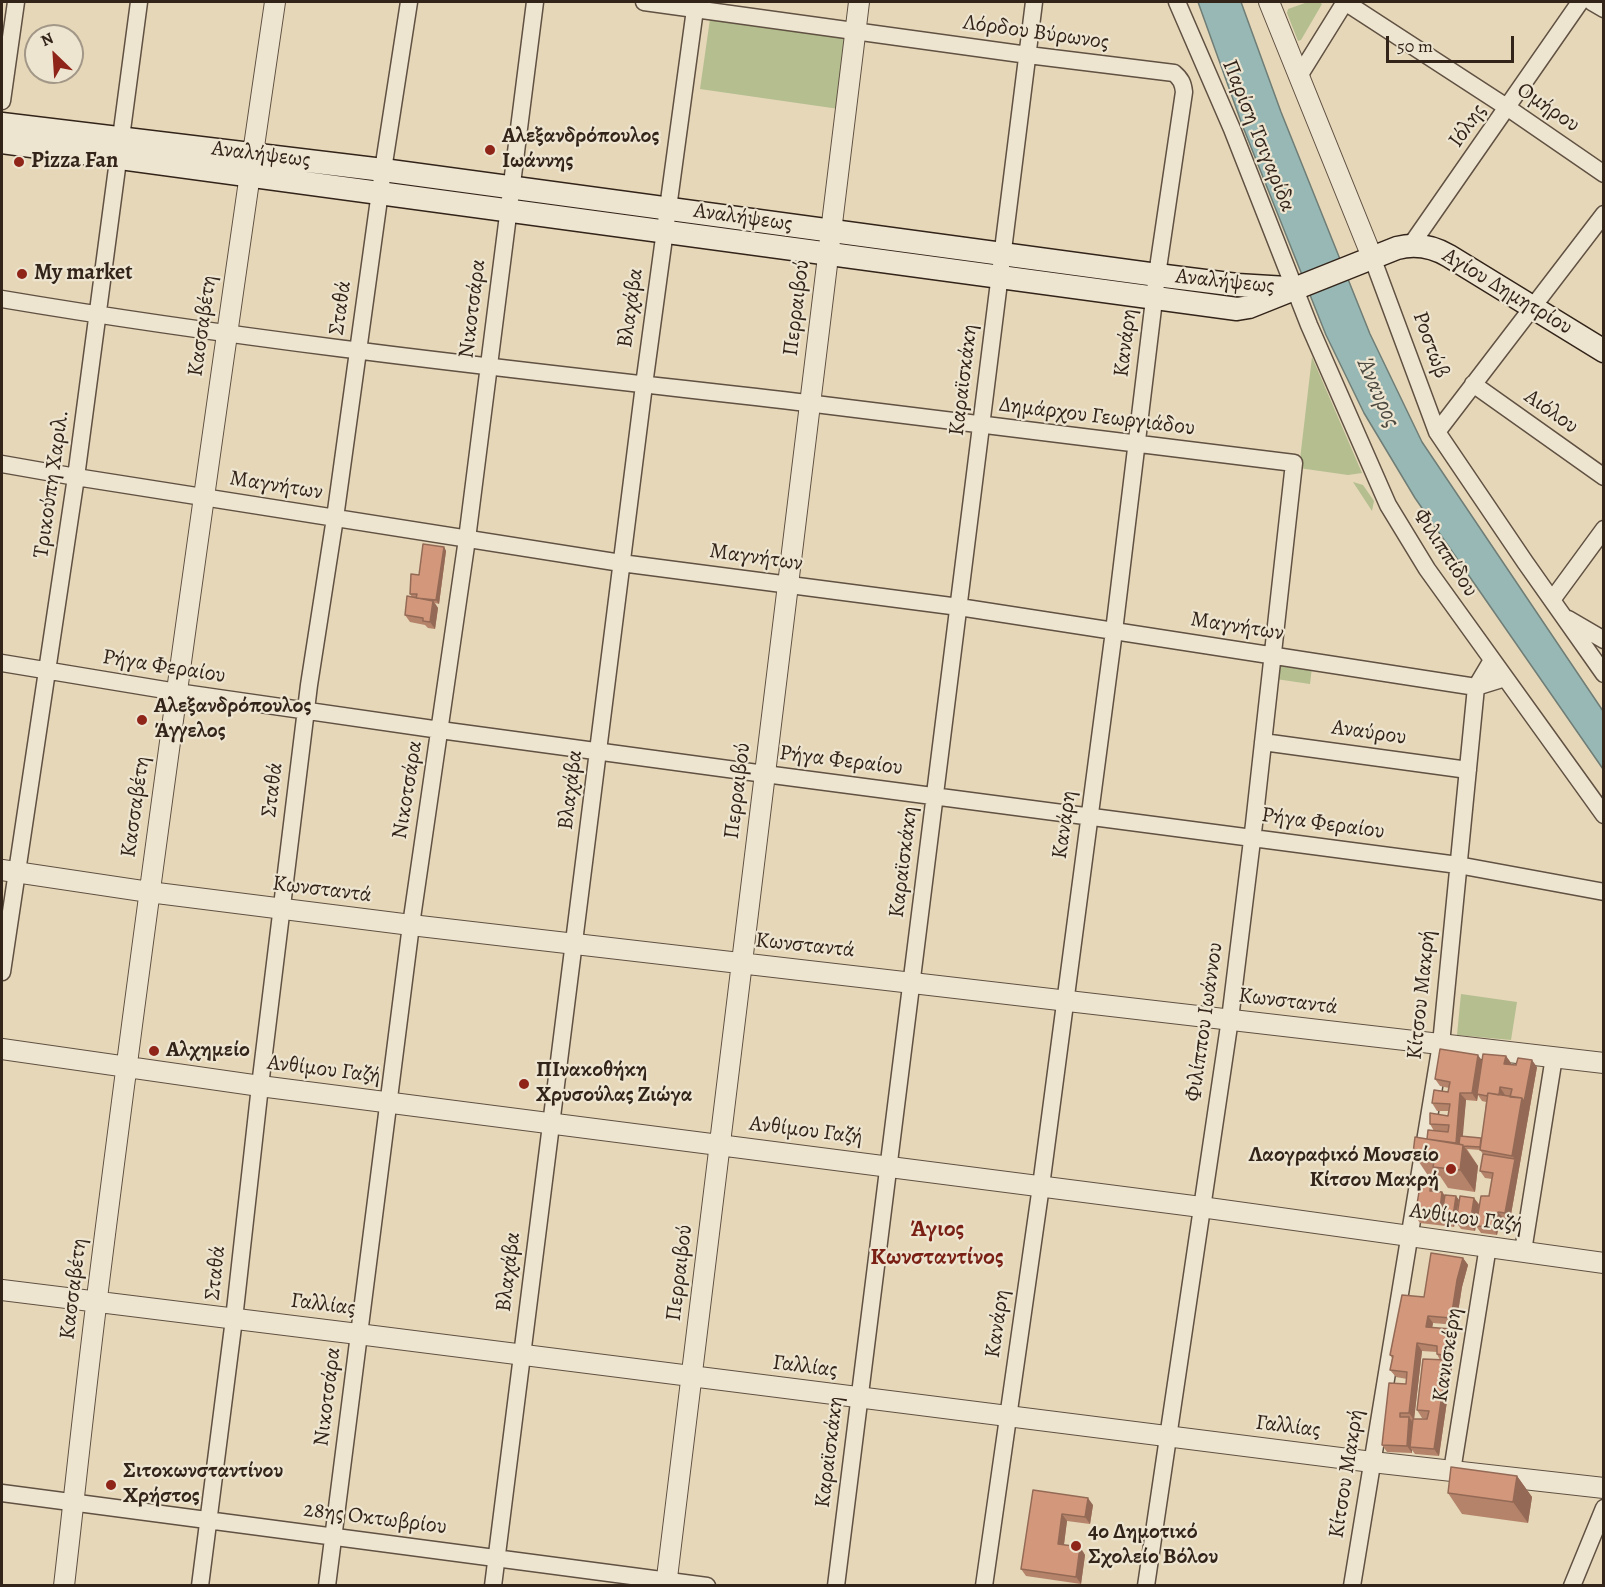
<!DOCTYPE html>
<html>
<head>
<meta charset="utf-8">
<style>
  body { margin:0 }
  #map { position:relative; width:1605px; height:1587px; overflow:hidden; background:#e5d7b8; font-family:Alegreya,serif }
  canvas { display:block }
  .frame { position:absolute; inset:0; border:3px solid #33241a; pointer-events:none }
  .north { position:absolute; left:24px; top:24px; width:60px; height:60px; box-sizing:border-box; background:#eee5d1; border:2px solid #a39888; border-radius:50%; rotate:335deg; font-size:16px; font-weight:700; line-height:24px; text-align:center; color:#33241a }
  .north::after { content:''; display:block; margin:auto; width:21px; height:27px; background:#8f2418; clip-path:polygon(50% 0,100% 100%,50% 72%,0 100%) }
  .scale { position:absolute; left:1386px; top:36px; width:128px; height:27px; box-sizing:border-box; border:3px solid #33241a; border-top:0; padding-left:8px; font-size:18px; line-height:21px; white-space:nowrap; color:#33241a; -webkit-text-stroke:4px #eee5d1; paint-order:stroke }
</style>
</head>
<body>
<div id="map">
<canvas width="1605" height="1587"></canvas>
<div class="frame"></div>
<div class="north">N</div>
<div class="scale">50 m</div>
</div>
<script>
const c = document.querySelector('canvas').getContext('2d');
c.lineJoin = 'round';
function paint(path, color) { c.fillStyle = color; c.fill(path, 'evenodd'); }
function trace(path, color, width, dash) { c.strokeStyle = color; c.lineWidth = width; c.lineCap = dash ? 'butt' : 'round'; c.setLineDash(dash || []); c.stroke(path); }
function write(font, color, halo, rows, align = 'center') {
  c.font = font + ' Alegreya,serif'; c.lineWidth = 4.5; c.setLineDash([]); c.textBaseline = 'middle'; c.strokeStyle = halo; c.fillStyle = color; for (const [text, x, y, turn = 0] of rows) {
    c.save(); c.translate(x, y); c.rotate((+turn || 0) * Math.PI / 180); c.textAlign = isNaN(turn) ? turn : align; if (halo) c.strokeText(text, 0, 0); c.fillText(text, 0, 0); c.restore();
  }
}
const green = new Path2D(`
  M1308,2H1319L1322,4L1301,40L1298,41L1287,13L1288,9Z
  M710,19L849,39L839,109L700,89Z
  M1312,357L1362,473L1348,475L1299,468Z
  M1353,482L1363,485L1374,501L1372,511Z
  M1279,662L1312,667L1310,684L1276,679Z
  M1461,994L1517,1002L1511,1040L1457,1035Z`);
const water = new Path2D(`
  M1198,2H1241L1281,112L1370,334L1422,442L1603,711V769L1415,498L1364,413L1326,335L1243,127Z`);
const minor = new Path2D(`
  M644,2L1028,55L1174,73C1181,79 1183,83 1184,92L1157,275L1114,631L1041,1186L984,1586
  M1177,2L1232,129L1309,325L1388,505L1427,569L1604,815
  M1345,2L1508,108L1604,174
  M1592,2L1604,9
  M1299,76L1345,2
  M2,101L16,2
  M1411,245L1580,2
  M1372,257L1437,432L1525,562L1604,674
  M2,299C268,344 538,372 807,403C969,422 1132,444 1294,463L1254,824L1230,1019L1146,1586
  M1473,384L1604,477
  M1437,432L1604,214
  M2,464L76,477L621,563L959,607L1476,687L1505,678
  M1552,600L1604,529
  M1568,619L1604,640
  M2,663L177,692L440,730L765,774L1458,865L1604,892
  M1263,742L1468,770
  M2,972L76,477L139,2
  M1523,1251L1554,1057
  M1452,1471L1488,1246
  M2,1493L707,1586
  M200,1586L234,1319L260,1086L309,685L335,518L383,170L409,2
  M327,1586L411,925L467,539L535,2
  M493,1586L644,385L696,2
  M836,1586L1034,2
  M1352,1586L1441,1044L1476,687L1492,660
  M1572,1586L1604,1508`);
const tertiary = new Path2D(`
  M1269,2L1372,257
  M2,870L149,892L411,925L1604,1063
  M2,1049L260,1086L1201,1207L1604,1263
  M2,1290L358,1334L1372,1462L1604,1488
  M64,1586C75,1490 85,1394 97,1298C151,865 212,433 275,2
  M666,1586L859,2`);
const secondary = new Path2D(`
  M2,124L383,170L1157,275L1237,285L1287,288
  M2,142L1237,309L1249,307L1397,248C1416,243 1432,246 1449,256L1604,351`);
const wall = new Path2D(`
  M444,547L446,551L439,604L435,603L438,608L435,629L428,628L425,625L410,622L405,615L412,597L410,594L419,575Z
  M1506,1056L1511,1063V1065L1537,1067L1510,1220L1504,1219L1503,1225H1499L1497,1235L1481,1233L1476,1226L1475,1231L1461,1229L1456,1222L1474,1198L1479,1204L1489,1196L1492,1179L1485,1178L1480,1171L1483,1154L1480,1150L1467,1149L1478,1166L1475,1192L1448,1188L1440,1176L1427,1174L1413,1153L1434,1131L1430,1124L1448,1116L1449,1111H1437L1432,1103L1448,1092L1449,1088L1440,1086L1435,1079L1482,1060ZM1478,1095L1482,1101L1486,1102L1482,1139L1462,1136L1466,1100L1477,1101Z
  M1431,1180L1436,1187L1435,1191L1442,1192L1445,1195L1456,1196L1459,1200L1454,1227L1420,1223L1415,1216Z
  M1463,1258L1468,1265L1462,1287L1456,1325L1433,1323L1432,1328L1456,1336L1452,1363L1449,1362L1452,1367L1439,1456L1415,1454L1412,1450V1453L1387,1452L1382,1445L1406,1384L1407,1379L1396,1377L1390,1370L1392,1358L1390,1355L1424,1297ZM1422,1351L1437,1352V1354L1440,1360L1417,1410L1422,1418L1427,1419H1414Z
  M1517,1476L1532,1497L1528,1523L1462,1514L1448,1493Z
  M1033,1490L1093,1505L1090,1524L1067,1521L1064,1545L1080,1547L1085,1555L1081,1584L1026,1576L1021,1569Z`);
const shadedWall = new Path2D(`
  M444,547L446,551L439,604L436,600Z
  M433,601L438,608L435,629L430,622Z
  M1478,1055L1483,1062L1477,1101L1472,1093Z
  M1506,1056L1511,1063L1510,1072L1504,1064Z
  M1532,1060L1537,1067L1510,1220L1505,1213L1515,1159L1512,1156L1522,1098Z
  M1500,1087L1505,1095L1503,1105L1498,1098Z
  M1460,1093L1466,1100L1462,1146L1456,1149Z
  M1463,1145L1478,1166L1475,1192L1460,1170Z
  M1431,1180L1436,1187L1435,1198L1430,1191Z
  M1442,1192L1447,1199L1441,1221L1439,1218Z
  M1456,1196L1459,1200L1454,1227L1452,1223Z
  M1474,1198L1479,1205L1475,1231L1470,1224Z
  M1498,1212L1504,1219L1503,1225L1498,1218Z
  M1494,1218L1499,1225L1497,1235L1492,1227Z
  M1463,1258L1468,1265L1462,1287L1456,1325L1451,1318L1457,1280Z
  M1428,1316L1433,1323L1431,1334L1426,1327Z
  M1451,1329L1456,1336L1452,1363L1447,1356Z
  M1417,1343L1422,1351L1414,1420L1409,1413Z
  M1447,1360L1452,1367L1439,1456L1434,1449Z
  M1409,1417L1414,1424L1410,1447L1412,1450V1453L1407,1446Z
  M1517,1476L1532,1497L1528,1523L1513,1502Z
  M1088,1498L1093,1505L1090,1524L1085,1517Z
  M1062,1514L1067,1521L1063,1551L1058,1544Z
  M1080,1547L1085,1555L1081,1584L1076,1577Z`);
const building = new Path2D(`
  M423,544L444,547L436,600L416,598L417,594H410L411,574L419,575Z
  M407,596L433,601L430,622L423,621V618L405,615Z
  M1440,1049L1478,1055L1472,1093H1460L1456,1143L1427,1139L1428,1130L1448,1132L1449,1125L1430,1124V1113L1448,1116L1450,1104L1432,1103L1434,1090L1448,1092L1450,1082L1435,1079Z
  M1483,1054L1506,1056L1504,1064L1516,1065L1518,1058L1532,1060L1524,1102L1522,1098L1510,1097L1512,1089L1500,1087L1499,1095L1488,1093L1487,1096L1477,1094Z
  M1488,1093L1522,1098L1512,1156L1480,1150Z
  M1460,1136L1481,1138L1480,1147L1463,1146V1145L1459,1144Z
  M1415,1137L1463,1145L1460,1170L1433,1167L1435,1156L1413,1153Z
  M1483,1154L1515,1159L1505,1213L1498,1212V1218H1494L1492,1227L1476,1226L1481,1196H1489L1493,1173L1480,1171Z
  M1421,1180H1431L1430,1191L1442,1192L1439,1218L1415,1216Z
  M1445,1195L1456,1196L1452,1223L1441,1221Z
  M1460,1196L1474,1198L1470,1224L1456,1222Z
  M1431,1253L1463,1258L1457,1280L1451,1318L1428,1316L1426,1327L1451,1329L1447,1356L1437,1354V1346L1417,1343L1409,1413H1400V1417H1409L1407,1446L1382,1445L1389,1383L1406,1384L1407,1372L1390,1370L1393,1356L1390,1355L1402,1295L1424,1297Z
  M1423,1359L1447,1360L1434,1449L1410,1447L1413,1419H1427L1429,1411L1417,1410Z
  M1451,1467L1517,1476L1513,1502L1448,1493Z
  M1033,1490L1088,1498L1085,1517L1062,1514L1058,1544L1080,1547L1076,1577L1021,1569Z`);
const markers = [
  [490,150,6,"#8f2418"],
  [19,162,6,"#8f2418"],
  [22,274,6,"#8f2418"],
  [142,720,6,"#8f2418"],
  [154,1051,6,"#8f2418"],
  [524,1084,6,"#8f2418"],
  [1451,1169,6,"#8f2418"],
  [111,1485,6,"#8f2418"],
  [1076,1546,6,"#8f2418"]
];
const streetNames = [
  ["Λόρδου Βύρωνος",1036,33,8],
  ["Ομήρου",1548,108,34],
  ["Ιόλης",1468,126,-55],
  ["Παρίση Τσιγαρίδα",1258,136,68],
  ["Αναλήψεως",261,155,7],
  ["Αναλήψεως",743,218,8],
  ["Αναλήψεως",1225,282,6],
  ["Αγίου Δημητρίου",1507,292,31],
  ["Σταθά",341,308,-82],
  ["Βλαχάβα",631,308,-82],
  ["Περραιβού",797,308,-83],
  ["Νικοτσάρα",473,309,-83],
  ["Κασσαβέτη",203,326,-82],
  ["Κανάρη",1126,343,-83],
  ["Ροστώβ",1430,345,70],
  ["Καραϊσκάκη",964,380,-83],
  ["Αιόλου",1551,412,35],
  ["Δημάρχου Γεωργιάδου",1097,417,7],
  ["Τρικούπη Χαριλ.",52,484,-82],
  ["Μαγνήτων",276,486,9],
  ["Φιλιππίδου",1445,553,57],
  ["Μαγνήτων",756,558,8],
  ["Μαγνήτων",1237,627,9],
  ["Ρήγα Φεραίου",164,667,9],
  ["Αναύρου",1369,733,8],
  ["Ρήγα Φεραίου",841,761,7],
  ["Σταθά",273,790,-83],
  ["Νικοτσάρα",408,790,-81],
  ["Βλαχάβα",571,790,-83],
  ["Περραιβού",738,791,-83],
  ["Κασσαβέτη",136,807,-82],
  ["Ρήγα Φεραίου",1323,824,8],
  ["Κανάρη",1065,825,-82],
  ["Καραϊσκάκη",904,862,-83],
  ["Κωνσταντά",322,890,7],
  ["Κωνσταντά",805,946,6],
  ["Κίτσου Μακρή",1422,995,-84],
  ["Κωνσταντά",1288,1002,7],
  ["Φιλίππου Ιωάννου",1205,1022,-82],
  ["Ανθίμου Γαζή",324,1070,7],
  ["Ανθίμου Γαζή",806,1131,7],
  ["Ανθίμου Γαζή",1466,1219,8],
  ["Βλαχάβα",509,1272,-83],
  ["Σταθά",216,1273,-84],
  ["Περραιβού",680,1273,-83],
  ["Κασσαβέτη",74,1289,-83],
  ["Γαλλίας",323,1305,7],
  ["Κανάρη",998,1324,-82],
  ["Κανισκέρη",1448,1355,-81],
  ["Γαλλίας",805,1367,7],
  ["Νικοτσάρα",328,1397,-83],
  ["Γαλλίας",1288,1427,7],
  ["Καραϊσκάκη",830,1452,-83],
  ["Κίτσου Μακρή",1347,1474,-81],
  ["28ης Οκτωβρίου",375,1519,7]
];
const poiNames = [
  ["Αλεξανδρόπουλος",502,137],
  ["Ιωάννης",502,162],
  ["Pizza Fan",31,162],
  ["My market",34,274],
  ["Αλεξανδρόπουλος",154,707],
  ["Άγγελος",154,732],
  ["Αλχημείο",166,1051],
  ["ΠΙνακοθήκη",536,1071],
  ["Χρυσούλας Ζιώγα",536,1096],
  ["Λαογραφικό Μουσείο",1439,1156,"right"],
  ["Κίτσου Μακρή",1439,1181,"right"],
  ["Σιτοκωνσταντίνου",123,1472],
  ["Χρήστος",123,1497],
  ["4ο Δημοτικό",1088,1533],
  ["Σχολείο Βόλου",1088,1558]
];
const waterNames = [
  ["Άναυρος",1377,392,66]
];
const neighbourhoodNames = [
  ["Άγιος",937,1230],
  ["Κωνσταντίνος",937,1258]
];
paint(green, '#b4be8f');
paint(water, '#97b8b4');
trace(water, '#6f7d76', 1.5);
trace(minor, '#605142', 19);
trace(tertiary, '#605142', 22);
trace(secondary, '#33241a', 25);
trace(minor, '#eee5d1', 16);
trace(tertiary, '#eee5d1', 20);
trace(secondary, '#eee5d1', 22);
paint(wall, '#b5836a');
paint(shadedWall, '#946a56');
paint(building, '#d3987b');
trace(building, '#946a56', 1.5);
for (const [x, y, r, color] of markers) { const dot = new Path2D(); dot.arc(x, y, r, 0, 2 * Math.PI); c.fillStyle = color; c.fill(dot); trace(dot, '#eee5d1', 2); }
write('22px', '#33241a', '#eee5d1', streetNames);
write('bold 22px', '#33241a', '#eee5d1', poiNames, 'left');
write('italic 24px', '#4c4940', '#eee5d1', waterNames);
write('bold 24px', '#7a1f14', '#eee5d1', neighbourhoodNames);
</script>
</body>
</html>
